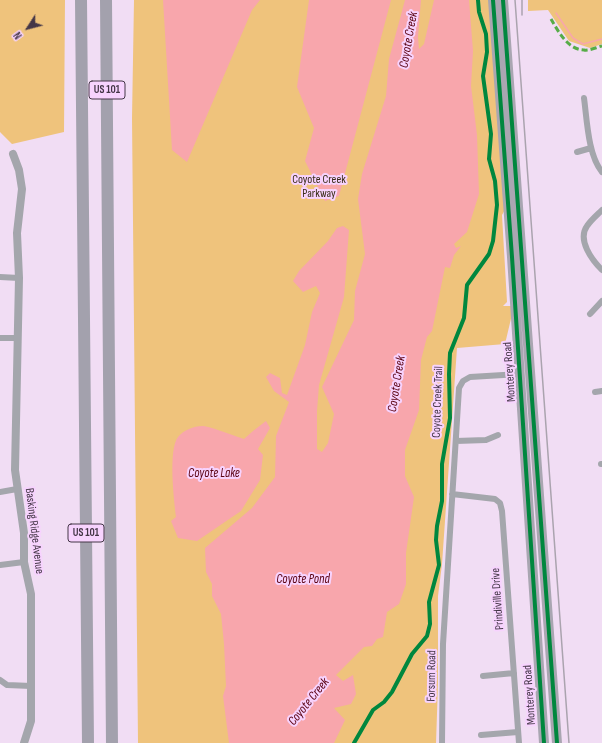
<!DOCTYPE html>
<html>
<head>
<meta charset="utf-8">
<style>
  body { margin:0 }
  #map { position:relative; width:602px; height:743px; overflow:hidden; background:#f1ddf4; font-family:"Sofia Sans Condensed",sans-serif }
  canvas { display:block }
  .north { position:absolute; left:8px; top:8px; width:40px; height:40px; -webkit-text-stroke:3px #f7d3fe; paint-order:stroke; rotate:234deg; font-size:11px; font-weight:700; line-height:16px; text-align:center; color:#443647 }
  .north::after { content:''; display:block; margin:auto; width:14px; height:18px; background:#443647; clip-path:polygon(50% 0,100% 100%,50% 72%,0 100%) }
</style>
</head>
<body>
<div id="map">
<canvas width="602" height="743"></canvas>
<div class="north">N</div>
</div>
<script>
const c = document.querySelector('canvas').getContext('2d');
c.lineJoin = 'round';
function paint(path, color) { c.fillStyle = color; c.fill(path, 'evenodd'); }
function trace(path, color, width, dash) { c.strokeStyle = color; c.lineWidth = width; c.lineCap = dash ? 'butt' : 'round'; c.setLineDash(dash || []); c.stroke(path); }
function write(font, color, halo, rows, align = 'center') {
  c.font = font + ' "Sofia Sans Condensed",sans-serif'; c.lineWidth = 4; c.setLineDash([]); c.textBaseline = 'middle'; c.strokeStyle = halo; c.fillStyle = color; for (const [text, x, y, turn = 0] of rows) {
    c.save(); c.translate(x, y); c.rotate((+turn || 0) * Math.PI / 180); c.textAlign = isNaN(turn) ? turn : align; if (halo) c.strokeText(text, 0, 0); c.fillText(text, 0, 0); c.restore();
  }
}
const green = new Path2D(`
  M0,0H65L64,132L12,144L0,132Z
  M134,0H494L508,204L502,215L507,302L503,306H514L505,344L457,348L442,564L438,596V684L436,743H138L132,118Z
  M528,0H602V44L590,48L569,41L548,10L528,11Z`);
const water = new Path2D(`
  M163,0H260L252,10L187,162L172,150Z
  M309,0H391L339,196L325,201L305,161L314,128L297,87Z
  M405,0H421L418,37L419,49L424,44L434,0H469L473,51L471,86L477,135L479,194L467,232L454,244L456,248L461,246L454,255L450,268L445,267L432,331L427,337L421,360L419,410L405,450V476L414,497L406,553V584L399,604L387,612L383,637L377,639L372,646L364,647L336,675L343,681L353,675L356,694L351,704L334,708L345,720L334,743H229L223,696L226,686L224,644L221,614L212,596V584L206,572L205,548L252,508L275,477L276,436L289,402L274,391L266,377L270,373L280,378L282,393L287,395L305,345L312,312L320,293L316,286L303,292L293,281L299,271L328,241L337,228L343,226L349,230L344,297L319,385L317,411V449L322,452L328,443L334,414L322,387L354,320L355,291L365,254L358,199L362,174L386,96L389,59Z
  M266,421L270,428L258,449L263,455L260,480L241,511L197,541L178,538L171,521L176,517C174,500 168,450 178,437C184,430 193,426 203,426C212,427 234,436 244,439L253,431Z`);
const stream = new Path2D(`
  M556,13L573,38L583,44L602,39`);
const minor = new Path2D(`
  M584,98C587,120 588,155 602,172
  M577,152L591,148
  M602,210C597,215 591,220 587,226C577,240 592,260 602,270
  M0,277L19,278
  M590,314L602,301
  M0,338H18
  M595,392L602,391
  M456,441L486,440L498,435
  M601,464H602
  M0,492L17,489
  M452,494L495,499L500,503L502,511L519,743
  M0,565L24,562
  M483,676L514,673
  M0,680L7,685L31,686
  M481,735L518,732
  M442,743L443,644L459,388L463,381L470,377L520,374`);
const tertiary = new Path2D(`
  M13,154L19,170L22,189L17,233L19,278L15,470L24,533V562L31,594V721L24,743`);
const primary = new Path2D(`
  M493,0L512,257L544,743
  M503,0L557,743`);
const motorway = new Path2D(`
  M81,0L88,743
  M106,0L112,743`);
const rail = new Path2D(`
  M515,0L569,743
  M522,0V15`);
const quiet = new Path2D(`
  M551,19C558,31 568,50 584,50C589,51 597,47 602,46`);
const cycleway = new Path2D(`
  M493,0L512,257L544,743
  M503,0L557,743
  M354,743L373,710L384,702L392,692L412,654L427,636L430,624L429,602L439,565L436,540L437,526L442,501V464L450,418L449,374L450,353L464,318L467,285L489,254L493,241L497,205L495,181L489,159L491,134L483,76L487,52L486,34L479,12L478,0`);
const shields = [
  [107,90,36],
  [86,533,36]
];
const shieldNames = [
  ["US 101",107,90],
  ["US 101",86,533]
];
const parkNames = [
  ["Coyote Creek",319,180],
  ["Parkway",319,194]
];
const streetNames = [
  ["Monterey Road",510,372,-94],
  ["Coyote Creek Trail",438,402,-88],
  ["Basking Ridge Avenue",34,531,83],
  ["Prindiville Drive",498,599,-94],
  ["Forsum Road",432,676,-89],
  ["Monterey Road",530,695,-94]
];
const waterNames = [
  ["Coyote Creek",409,40,-80],
  ["Coyote Creek",397,384,-81],
  ["Coyote Lake",214,474],
  ["Coyote Pond",303,580],
  ["Coyote Creek",309,702,-51]
];
paint(green, '#efc37c');
paint(water, '#f8a6ac');
trace(stream, '#f8a6ac', 1.5);
trace(minor, '#a4a6ac', 6);
trace(tertiary, '#a4a6ac', 8);
trace(primary, '#a9a6b1', 10);
trace(motorway, '#a3a1ad', 12);
trace(rail, '#aaa3ae', 1.5);
trace(quiet, '#56ac47', 3, [6, 3]);
trace(cycleway, '#00873e', 4);
for (const [x, y, w] of shields) { const box = new Path2D(); box.roundRect(x - w / 2, y - 9, w, 18, 3); c.fillStyle = '#f7d3fe'; c.fill(box); trace(box, '#443647', 1); }
write('bold 11px', '#443647', null, shieldNames);
write('12px', '#382c16', '#f7d3fe', parkNames);
write('12px', '#443647', '#f7d3fe', streetNames);
write('italic 13px', '#590110', '#f7d3fe', waterNames);
</script>
</body>
</html>
